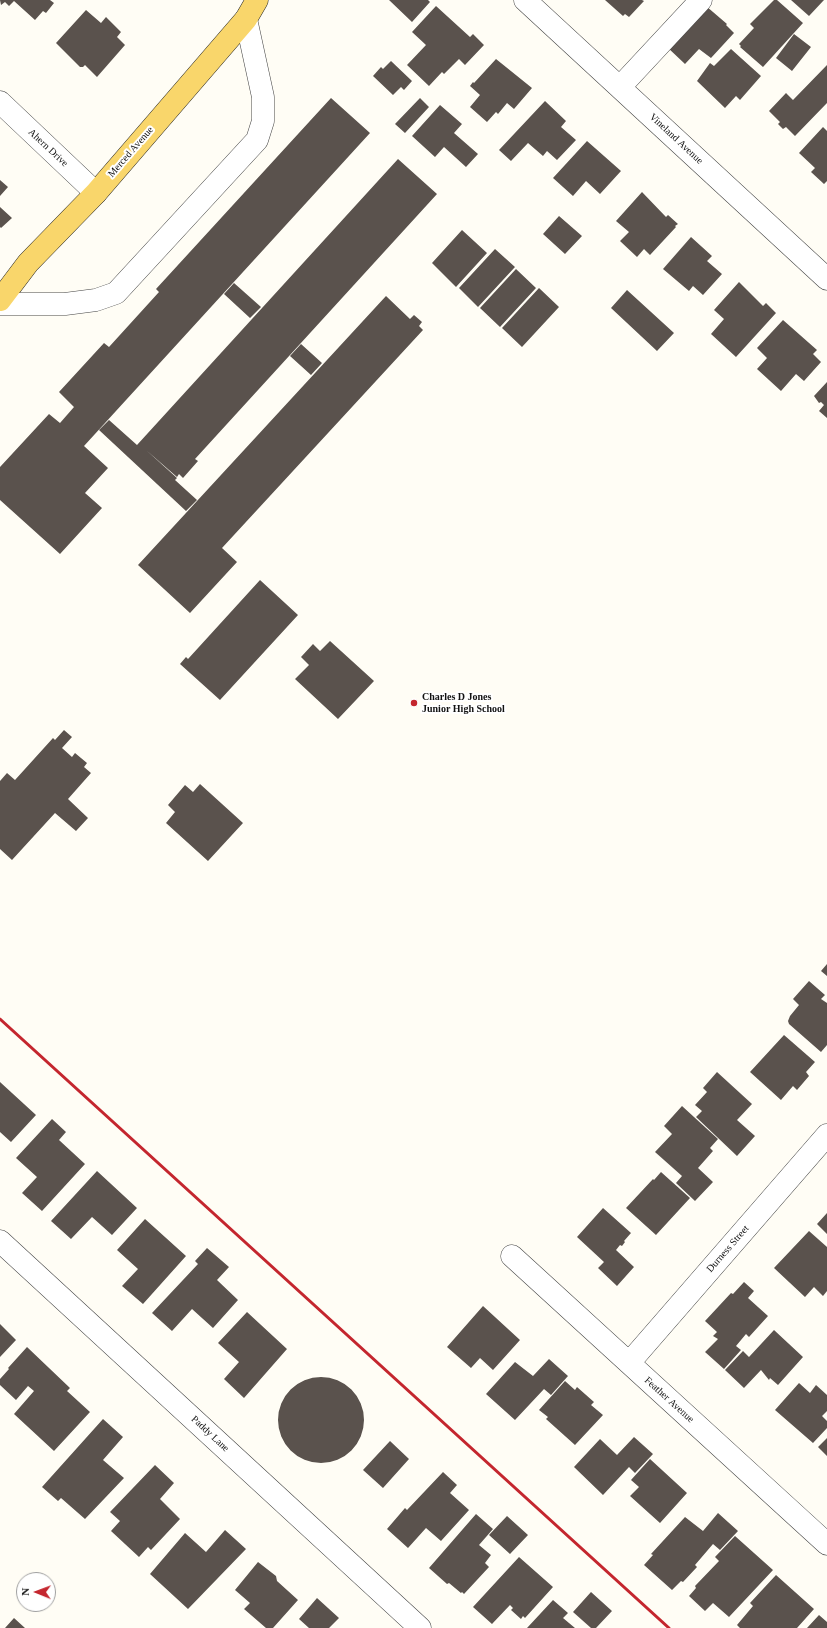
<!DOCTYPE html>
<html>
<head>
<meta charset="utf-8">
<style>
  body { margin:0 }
  #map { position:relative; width:827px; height:1628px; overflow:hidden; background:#fffdf5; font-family:Georgia,serif }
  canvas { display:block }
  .north { position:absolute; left:16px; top:1572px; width:40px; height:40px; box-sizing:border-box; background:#fff; border:1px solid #a0a0a0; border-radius:50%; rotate:271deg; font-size:11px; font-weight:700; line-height:16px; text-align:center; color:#111 }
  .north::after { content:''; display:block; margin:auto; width:14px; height:18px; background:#c4262e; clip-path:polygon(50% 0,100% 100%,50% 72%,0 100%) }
</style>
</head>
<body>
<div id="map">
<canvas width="827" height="1628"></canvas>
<div class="north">N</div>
</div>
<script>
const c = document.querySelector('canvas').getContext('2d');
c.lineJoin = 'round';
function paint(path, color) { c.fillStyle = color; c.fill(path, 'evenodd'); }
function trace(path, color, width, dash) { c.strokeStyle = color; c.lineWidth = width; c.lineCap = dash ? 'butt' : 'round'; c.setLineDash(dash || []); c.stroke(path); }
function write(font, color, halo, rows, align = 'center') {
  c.font = font + ' Georgia,serif'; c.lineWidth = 4; c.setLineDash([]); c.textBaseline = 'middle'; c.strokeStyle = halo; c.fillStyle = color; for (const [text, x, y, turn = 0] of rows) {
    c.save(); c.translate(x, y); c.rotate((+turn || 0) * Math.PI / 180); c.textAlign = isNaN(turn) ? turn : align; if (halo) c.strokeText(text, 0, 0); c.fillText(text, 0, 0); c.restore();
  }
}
const building = new Path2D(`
  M0,0H50L54,3L46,13L43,11L35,20L14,1L9,6L5,2L1,5Z
  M389,0H428L430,2L412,22Z
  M605,0H642L644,1L629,17L625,14L623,16Z
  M774,0H777L803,23L763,67L740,47L741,46L739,44L754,28L750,24Z
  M791,0H824L809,16Z
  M436,6L470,37L473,34L484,45L465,65L459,59L444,74L442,72L429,86L407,65L426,45L412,32Z
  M706,6L727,24L726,25L734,33L711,58L699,49L685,64L667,47Z
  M86,10L101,23L106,17L121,32L117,37L125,45L97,77L85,65L83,67H80L56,43Z
  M794,34L811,47L792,71L776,58Z
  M731,49L761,76L740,100L736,96L725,108L697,81L710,63L714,66Z
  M496,59L532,88L514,109L507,103L498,114L496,112L487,122L470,107L480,95L470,86L473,82L474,83Z
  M391,61L412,81L404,90L401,87L393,95L373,76L381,67L383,69Z
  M827,65V103L795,136L786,127L783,129L778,124L780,122L769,111L786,93L793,100Z
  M331,98L370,133L84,446L108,468L85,493L102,508L60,554L0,500V467L49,414L60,423L74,407L59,392L104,343L109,347L159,292L156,289Z
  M420,98L429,107L405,133L395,124Z
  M545,101L566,121L561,127L576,140L557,160L547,151L543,156L528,143L511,161L499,150Z
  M440,105L462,124L454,133L478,154L466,167L444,147L435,157L412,136Z
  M823,127L827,131V181L824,184L811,172L815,168L799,153Z
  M587,141L621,171L600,194L586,181L573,196L553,178Z
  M398,159L437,194L195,459L198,461L183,478L179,474L177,477L146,450L177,478L175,480L197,500L186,511L99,430L109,420L137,445Z
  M0,180L8,187L0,196Z
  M642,192L666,217L668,215L678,224L675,226L676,227L650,255L644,249L637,257L620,241L629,232L616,221Z
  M0,207L12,218L1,228L0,227Z
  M559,216L582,236L565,254L543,234Z
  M462,230L487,253L456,287L432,263Z
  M691,237L712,256L707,261L722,274L703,295L693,286L689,291L663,269Z
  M495,249L515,267L478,307L459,288Z
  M516,269L536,288L500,327L480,308Z
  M739,282L763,306L766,303L776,313L736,357L711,334L724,319L714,310Z
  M234,283L261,307L250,318L224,294Z
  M539,288L559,307L522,347L502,328Z
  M627,290L674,333L657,351L611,308Z
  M386,296L410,319L414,315L422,322L419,326L423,330L222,548L237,562L190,613L138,565Z
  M783,320L817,350L813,354L821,362L804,381L796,374L781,391L757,369L767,358L757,348Z
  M301,344L322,363L311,375L290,356Z
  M827,382V418L819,411L824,405L821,402L819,403L814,396Z
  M260,580L298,615L220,700L180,664L186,657L188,659Z
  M330,641L374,681L338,719L295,679L309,665L301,657L313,644L320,651Z
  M64,730L72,737L62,748L72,757L75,753L87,763L84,767L91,773L68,799L88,818L76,831L55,813L12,860L0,849V781L7,773L15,780L53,738L55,740Z
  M200,784L243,823L208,861L166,823L175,812L168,805L185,785L193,792Z
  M827,964V976L821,971Z
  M809,981L825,995L821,999L827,1003V1045L821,1052L789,1024L788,1021L790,1016L799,1005L793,999Z
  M784,1035L815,1062L806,1072L809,1076L797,1090L793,1086L781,1100L750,1072Z
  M717,1072L752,1104L737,1120L755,1136L737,1156L696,1117L702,1111L695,1105L707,1092L703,1088Z
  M0,1082L36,1115L11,1142L0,1132Z
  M682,1106L718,1139L710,1148L713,1151L698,1168L713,1182L695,1201L676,1183L682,1176L655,1152L672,1134L664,1126Z
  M52,1119L66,1132L59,1140L85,1164L42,1211L22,1193L37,1177L16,1158Z
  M97,1171L137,1208L112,1235L92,1217L71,1239L51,1221Z
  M661,1172L690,1198L656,1235L626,1208L653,1179L654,1180Z
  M603,1208L631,1233L624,1241L625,1242L622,1246L620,1245L616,1250L634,1267L617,1286L598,1268L604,1262L577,1237Z
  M827,1213V1234L817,1224Z
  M145,1219L186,1256L143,1304L122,1286L138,1269L117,1250Z
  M809,1231L827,1247V1291L823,1296L814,1287L805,1297L774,1268Z
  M207,1248L229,1267L217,1280L238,1300L213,1328L192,1309L172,1331L152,1313L198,1264L195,1261Z
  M744,1282L754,1291L748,1298L768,1316L749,1337L746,1334L736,1346L741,1350L724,1369L705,1352L718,1339L713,1336L717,1332L705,1321L731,1293L733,1294Z
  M483,1306L520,1340L493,1370L480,1358L471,1368L447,1347Z
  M247,1312L287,1349L244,1398L224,1379L239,1362L218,1343Z
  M0,1324L16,1340L0,1357Z
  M774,1330L803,1357L778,1385L770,1378L769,1380L761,1370L744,1388L725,1370L743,1351L749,1357Z
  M27,1347L70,1388L67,1391L90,1412L54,1451L14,1414L34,1391L28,1386L16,1400L0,1385V1379L9,1369L8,1368Z
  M549,1359L568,1376L551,1395L544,1389L515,1420L486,1394L515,1362L533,1376Z
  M278 1420a43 43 0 1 1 86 0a43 43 0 1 1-86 0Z
  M565,1381L575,1390L577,1387L594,1402L591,1405L603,1415L575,1445L546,1419L548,1417L539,1410Z
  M799,1383L810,1393L816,1385L827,1395V1411L822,1416L827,1421V1428L813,1443L775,1410Z
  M103,1419L123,1437L103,1460L124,1478L85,1519L61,1498L58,1501L42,1487Z
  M634,1437L653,1454L635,1473L629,1467L603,1495L574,1467L600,1439L617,1455Z
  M827,1438V1456L818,1447Z
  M390,1441L409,1459L383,1488L363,1470Z
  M650,1459L687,1493L660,1523L630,1496L639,1487L631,1480Z
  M155,1465L174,1483L160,1499L180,1519L151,1550L148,1547L139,1557L111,1531L120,1521L110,1512Z
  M443,1472L457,1485L450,1493L469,1510L441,1541L426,1528L408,1548L387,1529L405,1508L407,1510Z
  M718,1513L738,1531L720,1550L713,1544L695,1565L697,1567L683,1582L681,1581L672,1590L644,1565L653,1555L651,1554L685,1517L703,1531Z
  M476,1514L493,1529L479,1545L491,1555L485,1563L489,1567L464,1594L462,1592L461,1593L449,1583L447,1584L429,1568Z
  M507,1516L528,1535L510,1554L489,1535Z
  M225,1530L246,1549L188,1609L150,1574L185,1533L206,1552Z
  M735,1536L773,1570L729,1617L713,1603L705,1611L689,1596L696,1588L695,1586L719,1561L715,1557Z
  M519,1557L553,1587L525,1618L523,1616L521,1619L511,1610L513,1608L510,1605L492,1624L473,1607Z
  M258,1562L276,1576L277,1581L298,1600L273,1628H266L244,1609L250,1603L235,1590Z
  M776,1575L814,1609L797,1628H740L737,1625L753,1606L750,1603Z
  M591,1592L612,1611L596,1628H591L573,1612Z
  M317,1598L339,1618L329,1628H309L299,1619Z
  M553,1600L568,1613L563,1618L575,1628H527Z
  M819,1615L827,1622V1628H807Z
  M14,1618L25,1628H5Z`);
const minor = new Path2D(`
  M525,0L827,279
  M620,87L701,0
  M0,102L96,193
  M0,304H65L96,300L116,293L257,140L263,121V97L246,19
  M0,1241L420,1628
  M512,1256L827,1544
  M629,1363L827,1135`);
const major = new Path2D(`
  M0,300L28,263L96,193L246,19L257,0`);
const rail = new Path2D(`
  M0,1019L669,1628`);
const markers = [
  [414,703,4,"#c4262e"]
];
const streetNames = [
  ["Vineland Avenue",676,139,43],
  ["Ahern Drive",48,148,43],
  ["Merced Avenue",131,152,-49],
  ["Durness Street",728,1249,-49],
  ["Feather Avenue",669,1400,42],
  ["Paddy Lane",210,1434,43]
];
const poiNames = [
  ["Charles D Jones",422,697],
  ["Junior High School",422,709]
];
paint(building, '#5a524d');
trace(minor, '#444', 23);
trace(major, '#222', 23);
trace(minor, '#fff', 22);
trace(major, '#f9d66b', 22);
trace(rail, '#c4262e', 3);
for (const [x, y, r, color] of markers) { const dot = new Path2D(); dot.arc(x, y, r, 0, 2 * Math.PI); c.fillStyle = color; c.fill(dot); trace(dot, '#fff', 1.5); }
write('10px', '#111', '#fff', streetNames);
write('bold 10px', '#111', '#fff', poiNames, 'left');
</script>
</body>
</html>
